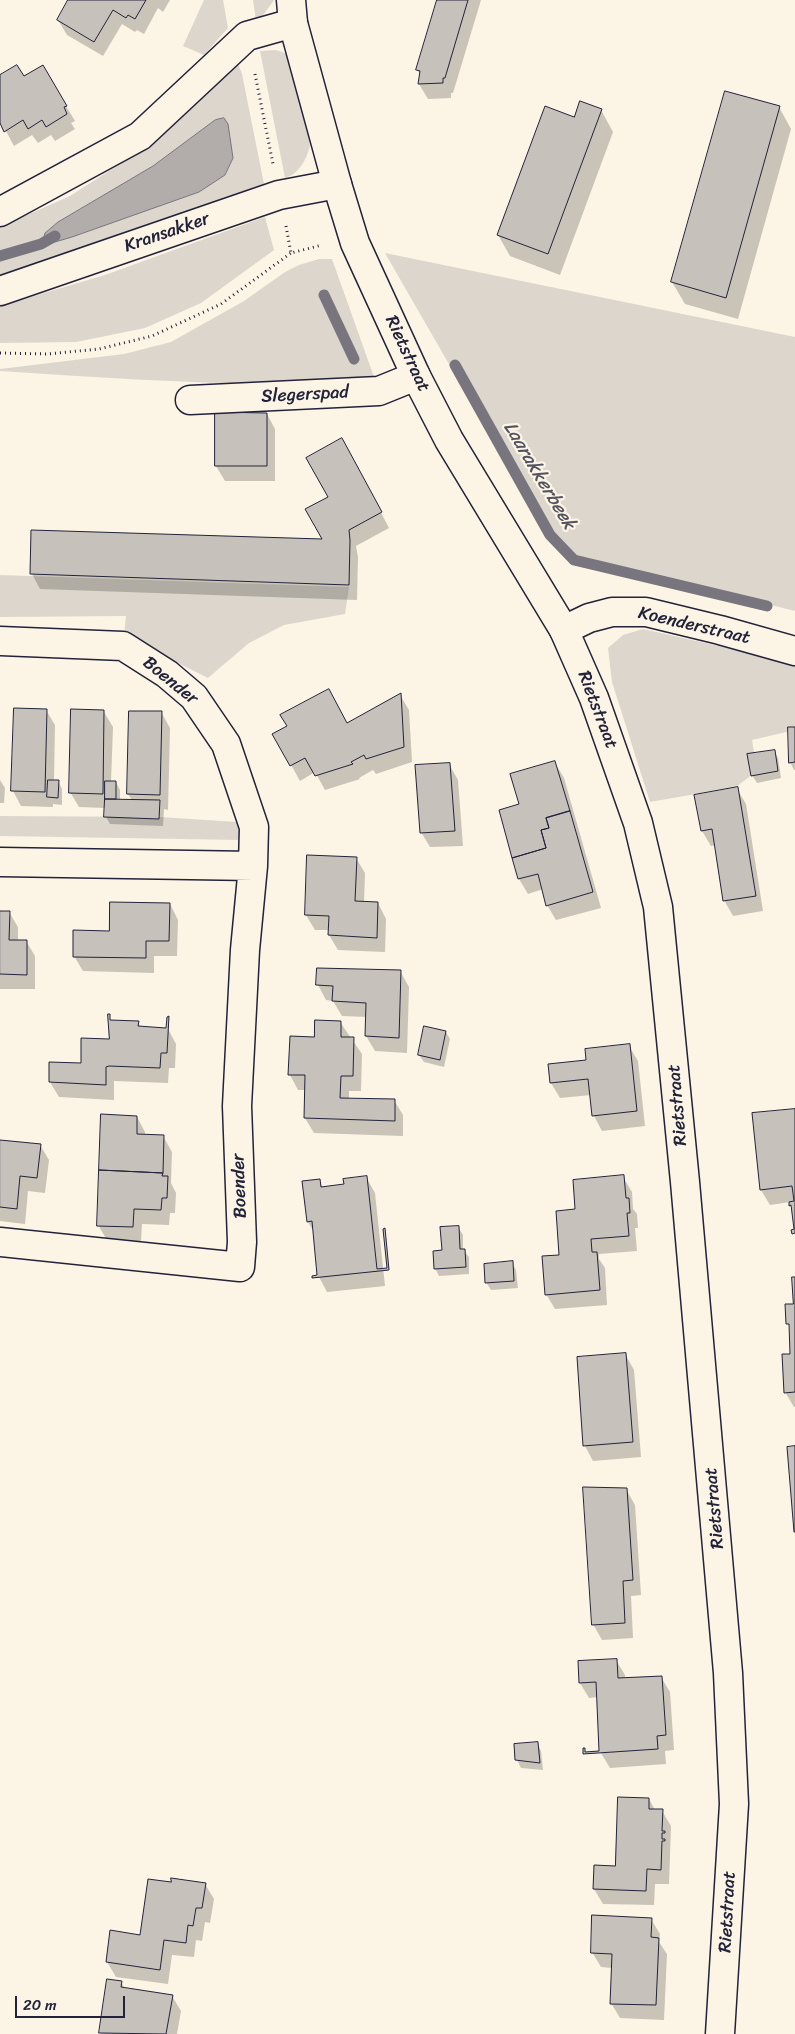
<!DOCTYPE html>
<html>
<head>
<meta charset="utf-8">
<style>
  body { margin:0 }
  #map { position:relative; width:795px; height:2034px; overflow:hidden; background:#fcf5e5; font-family:Sriracha,sans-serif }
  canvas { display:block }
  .scale { position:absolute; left:15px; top:1996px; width:110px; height:22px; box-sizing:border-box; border:2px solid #22223b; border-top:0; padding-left:6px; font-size:15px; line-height:18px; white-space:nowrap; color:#22223b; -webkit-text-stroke:4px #fcf5e5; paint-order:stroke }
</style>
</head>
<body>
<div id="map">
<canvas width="795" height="2034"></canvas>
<div class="scale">20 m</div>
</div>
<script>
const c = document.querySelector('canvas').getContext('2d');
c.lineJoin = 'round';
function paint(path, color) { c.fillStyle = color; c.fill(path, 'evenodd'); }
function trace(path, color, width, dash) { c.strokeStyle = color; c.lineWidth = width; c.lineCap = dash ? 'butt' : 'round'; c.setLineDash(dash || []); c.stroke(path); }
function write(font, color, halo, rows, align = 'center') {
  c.font = font + ' Sriracha,sans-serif'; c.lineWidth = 4.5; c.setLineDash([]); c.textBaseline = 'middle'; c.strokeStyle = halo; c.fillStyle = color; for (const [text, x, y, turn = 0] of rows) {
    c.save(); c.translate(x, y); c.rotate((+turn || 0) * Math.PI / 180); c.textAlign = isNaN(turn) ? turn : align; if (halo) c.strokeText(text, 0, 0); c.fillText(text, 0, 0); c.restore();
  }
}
const green = new Path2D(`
  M204,0H223L228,28L204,55L183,46Z
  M253,0H274L264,14L256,20Z
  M276,50L285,53L293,61L310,145C307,159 299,174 285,178L260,51Z
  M237,61L242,74L265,189L0,279V227L70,196L148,146L208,91L232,64ZM215,120L233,158L225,175L199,192L72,237L48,244H42L45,233L58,222L153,166Z
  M265,217L274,250L201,303L145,328L76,342L0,343V306L105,275Z
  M385,253L795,337V611L574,556L534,512Z
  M319,259H332L374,377C345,390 305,384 273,384C182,383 91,377 0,371V369L124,354L171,342L244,301L285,272L299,265Z
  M0,575L349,587L345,614L284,625L249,643L208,678L124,636L126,616L0,617Z
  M643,629L795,663V730L752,740L757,771L736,787L650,802L612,682L608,648L623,635Z
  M0,816L160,817L237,822L241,840L0,836Z`);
const water = new Path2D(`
  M224,118L228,124L233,158L225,175L199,192L72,237L48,244H42L45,233L58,222L153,166L215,120Z`);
const shadow = new Path2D(`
  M70,0H170L163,12L158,8L144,34L137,30L135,32L122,24L103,56L67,35L58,20Z
  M439,0H481L453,93H451V98L428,99L419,84L420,75L418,70Z
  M42,66L75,121L71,123L75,129L55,141L51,135L38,143L32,135L14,146L0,120V77H23Z
  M779,107L791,129L738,319L685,304L672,282Z
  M601,110L613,132L560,275L510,256L498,235L575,119Z
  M267,414L275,429V481H225L216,466Z
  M350,454L389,528L356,546L358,557L357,600L40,589L32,574L324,541L329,497Z
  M400,695L409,710L412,762L376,774L373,770L359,778L360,779L325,790L315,772L300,781L274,734L347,724Z
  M46,710L55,725L54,781H58L62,789V805L53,804V807L21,806L13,791Z
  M104,712L113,727L111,782H116L120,790V800H132L128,794L161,712L170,728L168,810L164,809L163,826L110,824L106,817V808L79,807L70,792Z
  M795,728V770H794L790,762Z
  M774,751L778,758L781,778L757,783L752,775Z
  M555,763L564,778L601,908L556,920L547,905L543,889L528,894L519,879L520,805Z
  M449,764L458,780L463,846L430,847L421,832Z
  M0,780L5,788L4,803H0Z
  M737,789L746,804L763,911L733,916L724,900L716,845L711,846L702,831Z
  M356,858L365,873L364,903H378L386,919L385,952L338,950L329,935V930H315L306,915Z
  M170,904L178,920L177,956H154V973L83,971L74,956L110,932Z
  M0,912H9L18,927V941H26L35,956V989H0Z
  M400,971L409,987L407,1053L375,1051L366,1036L367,1017L342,1016L333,1001L326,1000L318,985Z
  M138,1022L141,1028L168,1029L176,1044L175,1068H169L168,1083L114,1081V1100L59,1097L50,1082L51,1063L82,1064L110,1040Z
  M340,1022L362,1054L361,1091H349V1099L394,1100L403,1115V1136L314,1133L305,1118L306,1090H298L290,1075L316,1038Z
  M446,1032L450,1039L444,1067L424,1062L419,1055Z
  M629,1046L638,1061L645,1126L602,1131L594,1116L591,1095L560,1098L551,1083L588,1061Z
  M795,1111V1227L793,1209L790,1202L770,1205L761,1190Z
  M137,1117L145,1132V1136H163L172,1152L171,1183L176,1193L175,1213H170L169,1225L142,1224L141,1242L107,1240L98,1225Z
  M0,1141L40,1145L49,1160L45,1193L28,1191L25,1224L0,1221Z
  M366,1177L375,1193L385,1286L327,1292L319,1277L314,1232L308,1222L319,1180L323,1188L345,1185Z
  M623,1177L632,1192L633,1209L637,1214L638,1228H635L637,1251L599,1254V1259L605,1268L607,1305L555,1309L546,1294L577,1211Z
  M458,1227L463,1235V1250L469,1257V1274L439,1276L435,1268Z
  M512,1263L516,1270L518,1288L491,1290L486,1282Z
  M795,1278V1407H794L785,1392L792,1355L791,1329L788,1324L794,1305Z
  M625,1354L634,1370L641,1457L593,1461L585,1446L578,1358Z
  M626,1489L635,1505L641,1595L631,1596L633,1638L602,1640L593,1624Z
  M616,1660L625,1675V1679L661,1677L670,1692L674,1750L665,1751L666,1764L610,1768L601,1753L598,1697L589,1698L580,1683Z
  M537,1743L541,1751L543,1770L521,1768L517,1760Z
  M649,1799L655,1810L662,1811L671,1826L669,1884H655L654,1905L603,1904L594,1889L617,1867Z
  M172,1884H205L214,1899L210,1923L205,1922L202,1941L196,1940L194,1957L172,1955L168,1984L116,1977L107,1962L141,1936Z
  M651,1919L660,1934L659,1942L667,1954L664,2020L620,2018L611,2003L612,1968L601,1967L592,1952Z
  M121,1982L125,1989L172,1996L181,2011L177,2034H101Z`);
const stream = new Path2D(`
  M0,256L41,244L55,236
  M324,295L354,359
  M455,365L550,535L574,560L767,606`);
const building = new Path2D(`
  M68,0H146L135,19L128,15L126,18L113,10L94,42L57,20Z
  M437,0H468L445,78H443V83L418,84L420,71L416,70Z
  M17,65L24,76L43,65L67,106L64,107L67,114L46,127L42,120L28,129L23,120L4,132L0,123V75Z
  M725,91L780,106L726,298L671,282Z
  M580,101L602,109L548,254L497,235L545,106L574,117Z
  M215,412L267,413V466H215Z
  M342,438L382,512L349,530L350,540L349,585L30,574L31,530L322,539L305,509L328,497L306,458Z
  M329,689L347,723L401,693L404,747L366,759L364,755L351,762L353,764L315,776L305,758L290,766L272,734L287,726L280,715Z
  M14,708L47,709L45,792L11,791Z
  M71,709L104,710L103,794L69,793Z
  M129,711H162L160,795L127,794Z
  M788,727H795V762L789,763Z
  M775,750L778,771L751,776L747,754Z
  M555,761L570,811L546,818L549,828L541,830L546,848L512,858L499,810L519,804L510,774Z
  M450,763L455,831L420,833L415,765Z
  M48,780H59L58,798L47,797Z
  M105,781H116V799H105Z
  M738,787L756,896L723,901L712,829L701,831L694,795Z
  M105,799L160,800L159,819L104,817Z
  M570,811L593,892L546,906L538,874L518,879L512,858L546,848L541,830L549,828L546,818Z
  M307,855L357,857L355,901L378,902L377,938L328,935L329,916L305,915Z
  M110,902L170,903L169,941H146V958L73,957V930L109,931Z
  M0,911H10L9,940H27V975L0,974Z
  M317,968L401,970L399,1038L365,1036L366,1003L332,1001L333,986L316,985Z
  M108,1014H110V1020L139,1021L138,1026L166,1028L167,1017L169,1016L167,1053H161L160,1068L109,1066L106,1067V1085L49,1082V1062L81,1063V1038L109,1039Z
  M315,1020L341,1021V1037H354L353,1076H341L340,1098L395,1099V1121L304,1118L305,1075H288L290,1036L314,1037Z
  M424,1026L446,1031L440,1060L418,1055Z
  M630,1044L637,1111L592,1116L588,1079L550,1083L548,1064L586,1060L585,1049Z
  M795,1109V1233L792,1234L791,1230L794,1229L791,1205L789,1206V1202L794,1201L792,1186L760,1190L752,1113Z
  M101,1114L137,1116V1134L164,1135L163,1173L99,1170Z
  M0,1140L41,1144L37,1178L20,1176L17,1209L0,1207Z
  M99,1170L163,1173L162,1176H168L167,1198H162L161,1210L134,1209L133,1227L97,1226Z
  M624,1175L626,1198H629L630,1213H627L629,1236L591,1239L592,1252H597L600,1290L545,1295L542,1256L559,1255L556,1211L575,1209L573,1180Z
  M367,1176L377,1269L387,1268L383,1229L385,1228L389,1270L312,1278V1276L317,1275L312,1221L307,1222L302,1181L320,1179L321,1187L344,1184L343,1179Z
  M459,1226L460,1249H465L466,1267L434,1269L433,1251L442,1250L440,1227Z
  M513,1261L514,1281L485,1283L484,1264Z
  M792,1277H795V1392L784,1393L782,1354H790L789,1324H786L785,1304H793Z
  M626,1353L633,1442L583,1446L577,1357Z
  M795,1446V1532H794L787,1447Z
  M583,1487L627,1488L633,1580L623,1581L625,1623L592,1625Z
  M617,1659L618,1678L662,1676L666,1735L657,1736L658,1749L583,1754V1748H585V1752L599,1751L596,1682L579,1683L578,1661Z
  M538,1742L540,1763L515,1760L514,1744Z
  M618,1797L649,1798V1809H663L662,1831H665V1833H662V1839H665V1841H662L661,1870L647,1869L646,1891L593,1889L594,1865L615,1866Z
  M171,1878L206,1883L202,1908H196L193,1926L188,1925L186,1943L164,1940L160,1970L106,1962L110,1930L140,1935L148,1879L171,1882Z
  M592,1915L652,1918L651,1937L659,1938L656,2005L610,2004L612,1954L591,1953Z
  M107,1979L122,1981L121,1987L173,1995L166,2034L99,2033Z`);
const path = new Path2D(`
  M255,74L273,164
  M286,226L291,253L322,245
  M0,353L48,354L99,349L152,336L221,304L291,253`);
const street = new Path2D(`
  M0,212L140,136L247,36L293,23
  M0,291L279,195L337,184
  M190,400L379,391L416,376
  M564,630L589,618L612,612H646L720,630L795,651
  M0,641L123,646L167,674L194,697L226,744L254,827L253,866L245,950L237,1106L242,1242L240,1267L0,1242
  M0,862L253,866`);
const secondary = new Path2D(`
  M291,0L293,23L337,184L355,243L416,376L449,440L564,630L594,698L638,823L658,907L685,1182L728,1673L734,1804L720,2034`);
const streetNames = [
  ["Kransakker",167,233,-19],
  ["Rietstraat",407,354,65],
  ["Slegerspad",305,395,-3],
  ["Koenderstraat",694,626,13],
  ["Boender",170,681,39],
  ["Rietstraat",597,710,69],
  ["Rietstraat",678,1105,-95],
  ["Boender",240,1186,-92],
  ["Rietstraat",715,1508,-95],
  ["Rietstraat",728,1912,-87]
];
const waterNames = [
  ["Laarakkerbeek",539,476,59]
];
paint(green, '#dcd6cc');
paint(water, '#b2adab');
trace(water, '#78757e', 1);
paint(shadow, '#0003');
trace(stream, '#78757e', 11);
paint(building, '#c6c1bb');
trace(building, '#22223b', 1);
trace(street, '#22223b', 31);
trace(secondary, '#22223b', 31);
trace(path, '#22223b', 3, [1, 4]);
trace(street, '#fcf5e5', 28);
trace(secondary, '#fcf5e5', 28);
write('18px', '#22223b', '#fcf5e5', streetNames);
write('italic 19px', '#545362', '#fcf5e5', waterNames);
</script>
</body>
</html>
